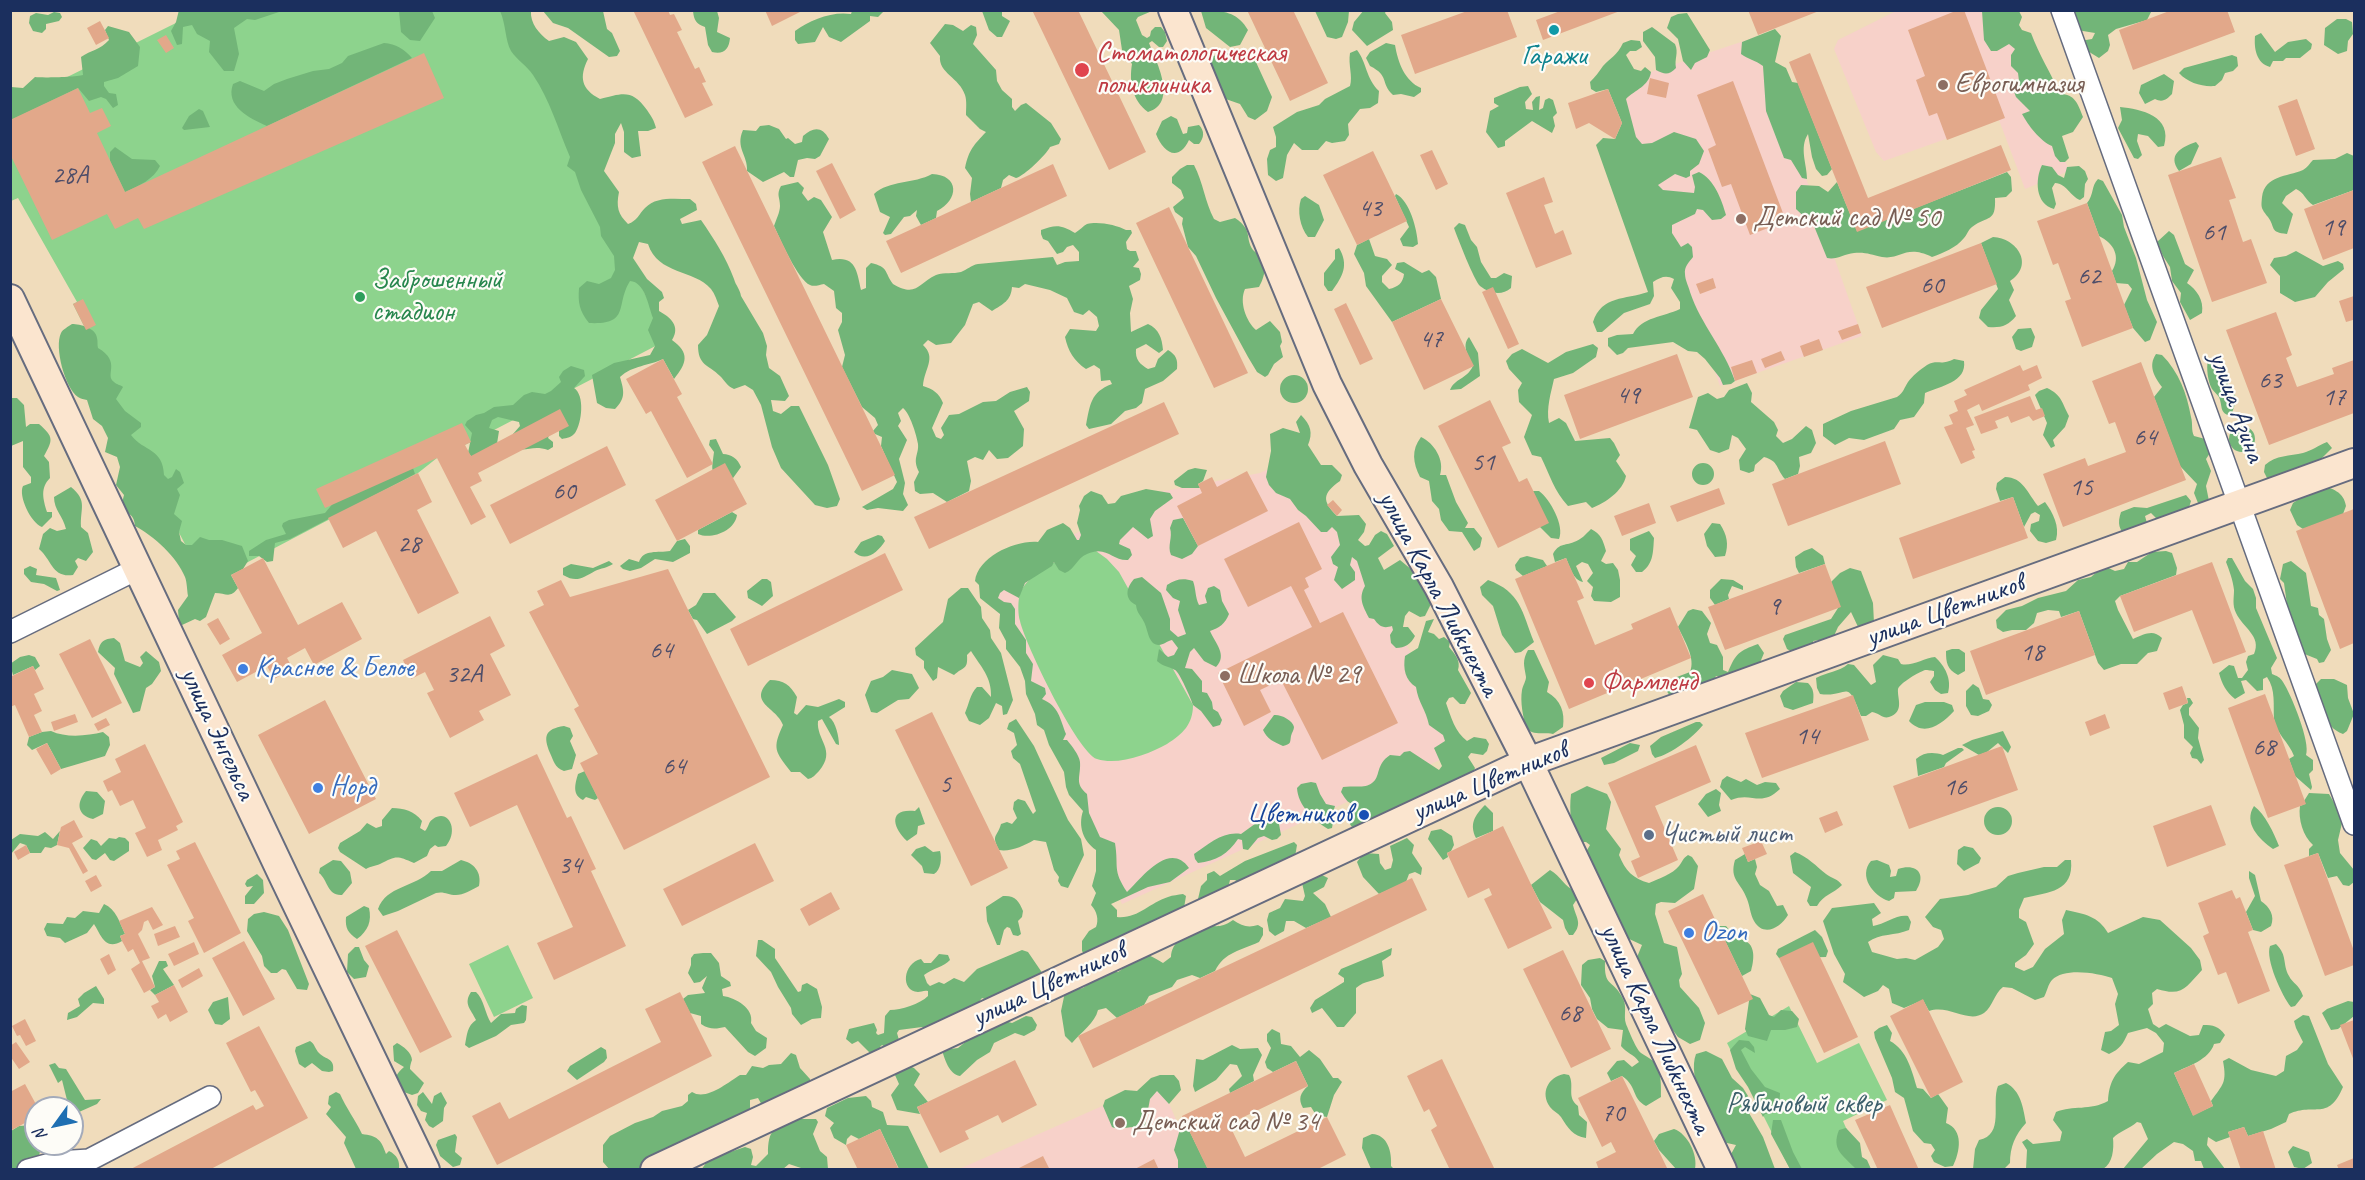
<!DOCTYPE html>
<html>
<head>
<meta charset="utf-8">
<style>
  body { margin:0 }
  #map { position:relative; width:2365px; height:1180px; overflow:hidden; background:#f0dcbb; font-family:Caveat,sans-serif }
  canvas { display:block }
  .frame { position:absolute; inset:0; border:12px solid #1b2f5e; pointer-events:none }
  .north { position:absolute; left:24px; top:1096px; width:60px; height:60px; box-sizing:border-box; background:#fdfcf7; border:2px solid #a3aaba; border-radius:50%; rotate:237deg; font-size:16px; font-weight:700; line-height:24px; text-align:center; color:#1b2f5e }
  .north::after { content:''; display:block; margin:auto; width:21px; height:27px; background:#1f6fb2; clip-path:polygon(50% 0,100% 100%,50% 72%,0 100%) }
</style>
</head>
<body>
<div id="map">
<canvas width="2365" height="1180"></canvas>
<div class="frame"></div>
<div class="north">N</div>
</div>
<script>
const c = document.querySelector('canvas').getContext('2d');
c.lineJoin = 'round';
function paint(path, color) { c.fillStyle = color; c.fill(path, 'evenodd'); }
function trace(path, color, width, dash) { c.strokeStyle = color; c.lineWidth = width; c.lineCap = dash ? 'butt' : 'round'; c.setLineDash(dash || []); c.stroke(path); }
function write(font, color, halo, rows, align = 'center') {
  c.font = font + ' Caveat,sans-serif'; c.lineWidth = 4.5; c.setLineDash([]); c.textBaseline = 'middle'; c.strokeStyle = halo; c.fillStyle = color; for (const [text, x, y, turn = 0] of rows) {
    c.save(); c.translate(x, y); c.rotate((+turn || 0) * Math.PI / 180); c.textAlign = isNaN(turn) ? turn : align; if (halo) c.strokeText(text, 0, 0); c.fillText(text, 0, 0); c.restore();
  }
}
const built = new Path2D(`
  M1896,11H2010L2069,171L2025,189L1999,120L1884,161L1876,152L1834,49L1838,40Z
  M1756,37L1862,336L1720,386L1612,85Z
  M1292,458L1356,549L1462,750L1122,904L984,579L1159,492L1260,473Z
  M1159,1081L1198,1169L957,1170Z`);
const green = new Path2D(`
  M200,11H511L667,340L471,442L437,458L418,473L206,584L75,335L86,330L73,304L77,302L18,198L11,201V105Z
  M1096,551L1107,559L1119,572L1193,705C1193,724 1183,734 1167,744C1149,754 1118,766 1097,759C1078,753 1025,644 1020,621C1018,615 1018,604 1019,598C1022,577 1055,561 1073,554C1080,551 1089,552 1096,551Z
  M508,945L533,998L494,1017L469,964Z
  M1789,1006L1817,1063L1859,1043L1887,1100L1843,1121L1864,1169H1790L1727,1043Z`);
const forest = new Path2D(`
  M179,10H282V11L255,20L247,19L234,28L239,54L234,71H224L209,52L210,41L197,34L192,25L183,27L182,44L177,45L171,31L176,22Z
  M1364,10L1386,11L1385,13L1392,22L1393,30L1367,46L1352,30L1354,22Z
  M2152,10L2147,20L2116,29L2108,35L2110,45L2108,51L2099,58L2086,50L2080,41L2092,39L2095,33L2077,30L2072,11Z
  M399,11H432L435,18L420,41L410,40L401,32Z
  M500,11H531C530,23 539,34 549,41L564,37L576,42L588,59C579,77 581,89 600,99C623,93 632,89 647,110C651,116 654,120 656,128L648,131H638L641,156L632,158L624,152V132L621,123L615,134V143L604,171L619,192C616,207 618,214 628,224C637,221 639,214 645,208C656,196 675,199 690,199L696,204L697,210L680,219L682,224L701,220C714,239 726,257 734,279C736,286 740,289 741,296L763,333L767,346L766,355L769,368L780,376L789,396L785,401L771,400L773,411L781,414L791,406H799L828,465L840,499L837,506L827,508L815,505L781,468L772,447L761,405L753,390L745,385L734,389C727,386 725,381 720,376C708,364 698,366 698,345L707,335L719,306C717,301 715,294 711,289C694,269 658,275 648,244L639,242L633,258L647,279L662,292L664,298L659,302V311C670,317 681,326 672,340C690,353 687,363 674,379L663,359C649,366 633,365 620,377C624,391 626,398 615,409L606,408L597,403L592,375L614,363L650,355L655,346L648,330L653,318C648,305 645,282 630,281C615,305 631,325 589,323C579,310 578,303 579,288L587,281L599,284L611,278L615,270L614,256L601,236L600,227L581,190L575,172L567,166L570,157C558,129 550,100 533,75C527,66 517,60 511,51C505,40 506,24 500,11Z
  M543,11H603L607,29L612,33L620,51L617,56L609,57L568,28L553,23Z
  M693,11H717L719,18L717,32L730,38C729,49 724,55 712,52L708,45L705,27C696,24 694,20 693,11Z
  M852,11H884L878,17L870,16V21L841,42L829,37L823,27L815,42L798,44L795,40V31C810,20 832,11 851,14Z
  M982,11H1002V16L1010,21L1002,37H997L989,30Z
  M1101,11H1152L1138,17L1136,20L1142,35L1147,38L1150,36L1151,31L1155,27H1161L1165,32L1167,41L1163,47H1159L1152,41L1149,43C1157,63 1178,103 1148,112C1132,100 1129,82 1132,64L1122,50L1119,30Z
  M1201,11C1221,10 1237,11 1248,30L1240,45L1230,47L1206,28Z
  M1315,11H1349L1348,22L1342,37L1336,39L1327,37Z
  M1982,11H2019L2022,17L2019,25L2022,30L2031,33C2039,55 2051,73 2060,94C2075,94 2078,104 2083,117L2073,132L2062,136L2069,158L2065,162H2060L2055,156L2052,146C2040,141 2028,125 2022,114L2030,111L2016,97L2013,89L2019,81L2018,73L2011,66V55L2015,49L2009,44L1997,51H1991L1984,40Z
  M54,12L60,13L62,17L59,21L46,24V29L42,33L33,31L29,23L30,16L36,13L48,15Z
  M1687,13L1710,50L1707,57L1695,63L1691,70L1683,61L1678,39L1667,28L1671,17L1678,14Z
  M2337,19H2346L2352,22L2353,34L2348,41L2347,51L2338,54L2324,45L2325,28Z
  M945,24L953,25L963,31L971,25L976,27L977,35L973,44L996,70L997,81L1002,90L1012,99V107L1015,111L1021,105L1026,103L1051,123L1061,139L1059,144L1050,147C1046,155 1024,176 1016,178L1009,175L1003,180L1001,188L971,202L970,194L972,178L965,168C969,149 974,145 986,132L980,129L966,115C966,109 967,101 965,95C960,78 938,73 940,56L930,43Z
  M108,26L129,32L140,47L138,66L118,78L104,82V86L109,93L116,94L118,105L113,108L106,99L101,97L89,101L78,88L11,120V87L23,88L35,77C43,78 76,77 83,75L81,57C91,50 100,50 109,40L105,30Z
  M1652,27L1675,44C1679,53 1674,59 1676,68C1669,75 1665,75 1656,70L1655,57L1643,41V32Z
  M1775,29L1781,36L1775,62L1786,68L1792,82L1798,83L1832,169L1827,175L1822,176L1816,169L1812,157L1808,134C1799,148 1807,164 1807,179L1802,178L1791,160L1784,158L1766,111L1763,66C1755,60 1748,59 1741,54L1742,42Z
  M2261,33L2275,52L2288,42L2306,39L2312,44L2311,49L2300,58H2286L2283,61H2273L2270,67C2256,63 2254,48 2255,36Z
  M1631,40L1640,41L1642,47L1636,51H1630L1626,55L1634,69L1641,71L1645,67L1651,72C1649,86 1635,90 1626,99L1636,137L1642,144L1652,143L1674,132L1696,139L1704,151L1699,164L1690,171V176L1686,178L1675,174L1658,185L1663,190L1694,193L1695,187L1692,175L1699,172C1714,179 1722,200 1726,215L1721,219L1712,220L1703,210L1697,209L1695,214L1672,225V233L1681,247L1688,243L1692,247L1693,257C1689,262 1684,267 1685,274C1685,280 1689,287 1690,292C1701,325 1724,348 1735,381L1731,384L1723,385L1720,378L1705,359L1697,352L1688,351L1673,342L1628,348L1623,353L1617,355L1608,346V338L1617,335L1633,334C1642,317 1663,317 1680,309V302L1671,288L1674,279C1666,275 1661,277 1653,282L1654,296L1650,304L1624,313L1602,332H1597L1593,322C1602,295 1625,300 1648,292L1596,145L1603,138L1615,139L1622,123L1608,89L1596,92L1591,89L1590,82C1595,77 1599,72 1603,66C1611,57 1617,56 1623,43Z
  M384,43C396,44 404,49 412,58L267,126C249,118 225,106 233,84L240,81L264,91L274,84L287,79L313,71L329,69L342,63L348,56Z
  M1386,43L1395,45C1398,63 1405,81 1421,88V92L1414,97L1401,94L1393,95C1380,83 1390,76 1370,66L1366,58L1370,52Z
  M1357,50C1367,63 1366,79 1379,91L1378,103L1370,108L1360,109L1348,124L1349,135L1345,141L1332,143L1326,141L1318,150H1302L1294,143L1287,155L1283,178L1276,181L1268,175L1267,159L1270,150L1276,147V137L1273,127L1297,112L1319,105L1325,99L1350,86C1353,76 1348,65 1350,53Z
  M1222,53H1237L1255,60L1272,97L1267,111L1255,120L1248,117L1240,104L1220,97L1206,66L1211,57Z
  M2232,55L2237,57L2238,66L2233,71L2225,73L2222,80L2215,86C2202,87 2188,83 2179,73L2184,68Z
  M2164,74L2174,81L2172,94C2167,99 2163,103 2155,99L2145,104L2139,93L2141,85Z
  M1528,86L1532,94L1525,102L1526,109L1533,110L1532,102L1536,97L1540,96L1539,110L1543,108L1545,100L1549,98L1553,100L1557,113L1553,117L1555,126L1552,133L1532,121L1505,141V146L1498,148L1486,132L1490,111L1499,106L1494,103V98L1520,87Z
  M2120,107C2141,109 2173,116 2164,146L2158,147L2148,136L2138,134L2137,141L2142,155L2138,159L2134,158L2118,128L2122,120Z
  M199,109L203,111L210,127L184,130L182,128L189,116Z
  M1171,116L1177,119L1183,134L1187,133L1188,127L1199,125C1205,131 1204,138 1199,144H1194L1189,140C1178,163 1163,152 1156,134L1162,121Z
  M769,125L779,129L786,139L788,138L795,144L802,142L803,136C813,127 822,126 829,139L820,156L815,159L807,158L798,160L794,177H790L784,172L763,182L747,171C748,155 735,148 743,130L756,131L760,126Z
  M2196,142L2199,146L2191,164L2179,171C2167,155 2181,147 2196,142Z
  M115,147L132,159L155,160L160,166C154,179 139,186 125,192L110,161V152Z
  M2347,153L2354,156V190L2313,205C2306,201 2304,192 2296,189L2286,196L2282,203L2293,214L2287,234C2269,232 2276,228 2268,217C2261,208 2261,208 2262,197C2265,175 2287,177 2303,170C2307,168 2310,163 2313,160L2335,159Z
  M1187,165H1194C1203,182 1205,202 1214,219L1220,222L1235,218C1254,231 1244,237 1253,250C1255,252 1258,254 1260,256C1268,266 1264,278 1259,287L1245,289C1239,302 1246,321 1256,330L1270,321L1280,332L1282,342L1280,346L1283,357L1274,364L1268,375L1265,377L1257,372L1248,357L1216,298L1196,256L1188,247L1182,224L1183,218L1175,212L1173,207L1184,198L1181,190L1172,183V177L1180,169Z
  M2042,165L2052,167L2058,175L2064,178L2067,167L2079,166L2085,171L2088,179L2085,184L2084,197L2080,200C2070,196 2067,184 2055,183L2052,188L2056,204L2054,209C2035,204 2035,179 2042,165Z
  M2007,172L2011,177L2012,191L2006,197L1995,198C1996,223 1988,215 1972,227C1968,230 1967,235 1964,238C1956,248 1943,253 1932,257C1905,244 1902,260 1882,257C1871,255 1867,252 1854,253C1844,254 1837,260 1827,258L1814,226L1796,209V192L1801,185L1819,186L1828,192L1837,182L1857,231Z
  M932,174C960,175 959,200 937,211L936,218L921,225L916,216L917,210L910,216L904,217L891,234L885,235L883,233L890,217L880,212L874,194C889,180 914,184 932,174Z
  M2098,179L2103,181L2122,215L2124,227L2136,258L2147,300L2157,322L2150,340L2145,342L2133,328L2124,305L2132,289L2128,284L2116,283L2112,271C2121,257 2114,243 2099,236L2087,203C2094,195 2091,186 2098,179Z
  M798,182L804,188L802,193L808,201L814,197L821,200L832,217L823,232L832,260C856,255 857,272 861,290L866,288V268L871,263C889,267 884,272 893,284C917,298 918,283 936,275C945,272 953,274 961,272C967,270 971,265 978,264L1053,257L1057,265L1065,262L1079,261V252L1073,245L1067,247L1063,252L1057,254L1048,241L1043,239L1041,234V230C1056,224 1062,225 1075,233C1080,230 1083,226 1087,224C1098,221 1117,225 1126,230H1131L1132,233L1126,242L1127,249L1130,251H1136L1139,260L1133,267L1139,268L1141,274L1140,280L1129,286L1133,299L1130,313L1131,332L1148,324C1159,329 1162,338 1163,350L1159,353L1146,344L1136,349C1135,360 1140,364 1148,369L1155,367L1158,359L1168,350C1176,355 1178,359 1177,369L1163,381L1145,389L1142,403L1136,408L1125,411L1111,424L1089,429L1086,425C1090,406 1090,392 1112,384L1110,380L1101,381L1100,369L1094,365L1086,369C1074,361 1068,351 1065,337L1070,329L1096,331L1099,326L1097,317L1089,310L1083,315L1074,312L1067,298L1050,290L1025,284L1019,288L1012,287C1011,301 1003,304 992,311L979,302L973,304L965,325L951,343L936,345L928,340L923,345C937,358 924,369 923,386C933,389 939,393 943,403L932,428L936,437L941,439L944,435L941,428L949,415L959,414L983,402L996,401L1010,392L1027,387L1030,392L1029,401L1014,411L1024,429L1023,446L1008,458L997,459L989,450L983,460L975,457L967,461L971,481L969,491L947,502L933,493L920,494L915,491L914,482L919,472C912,458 919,455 918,444C916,433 910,414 903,408L898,413L901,421L898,426L907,440L899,459L905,483L903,494L908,505L903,511L878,508L867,510L862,507L893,489L897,482L881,446L882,437L875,434L873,431L878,425L875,418L862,407L842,367L845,355L838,330L842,322V313L836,308L834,291L824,284C819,285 814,287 810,285C798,280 780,239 774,226C776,220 780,212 780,206C780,197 776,195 781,186Z
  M1396,194C1410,201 1417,229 1418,244L1413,247L1403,246L1400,239L1409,227L1395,196Z
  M1305,196L1319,205L1324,220L1315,237H1308C1300,227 1297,211 1301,199Z
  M1459,223L1465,225L1471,240L1477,247L1481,262L1491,278H1496L1504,273L1512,276L1511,288C1502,296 1490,294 1480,286C1474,280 1458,239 1454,228Z
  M2169,231L2174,235L2185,264L2194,270L2187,283C2197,290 2204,300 2202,313L2190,320L2180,302L2181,293L2172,281L2170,267L2163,256L2157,242Z
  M1993,237C2017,238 2035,265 2010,281L2014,290L2009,300L2016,316C2008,326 2001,328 1988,327L1979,318L1981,310L1998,289L1981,243Z
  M1369,239L1375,256L1387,259L1392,265L1382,276V282L1389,289C1398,287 1403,283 1404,274L1395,269L1397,263L1404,262L1422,273L1429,270L1436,277L1441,299L1392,322L1366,286L1364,273L1354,254L1357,245Z
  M1339,248C1349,265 1343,276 1332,291H1328L1324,285V273L1335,259V250Z
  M2296,251L2323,266L2338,261L2343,264L2344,269L2328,282L2315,297L2295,302L2280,293V276L2270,265L2274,258L2286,256Z
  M72,324C80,324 96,328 97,338C98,341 97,345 98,348C122,362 104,375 114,382C117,385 121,385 123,387L116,399L125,411L141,423V427L131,435C144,452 163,448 164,475L168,479L172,477L176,469L180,472L184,483L177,489L180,495L174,514L182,521L179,532L181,541L186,545H192L200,537L209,540H222L242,546L248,561L243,569L231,575L238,588C230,599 226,593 215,593L206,617L200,621L195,619L182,625L179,622L178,610L188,596C187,590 187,582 185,577C177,557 154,536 135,526C134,513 128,515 121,507L124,495L116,485L120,467L117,457L105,452L108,438L102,426L93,419L87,400C84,399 81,399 78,397C65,388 54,347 61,333C63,329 68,327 72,324Z
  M2031,328L2035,337L2032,347L2021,351L2016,349L2012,337L2018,329Z
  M1469,337L1478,353L1480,376L1461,389L1450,390C1455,378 1466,380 1473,366C1469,357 1461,346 1469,337Z
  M1593,344L1598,348L1596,357L1573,373L1554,379C1551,393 1546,408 1549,423L1559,418L1566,423L1575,441L1610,438L1614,443L1620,455L1616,461L1626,476C1623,491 1605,503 1592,508L1586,502L1568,506C1554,491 1550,475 1541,457L1532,455L1524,437L1532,415L1519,402L1518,390L1522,383L1509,369L1506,361L1512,354L1522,349L1548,363L1566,352Z
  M2156,354L2162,355C2179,372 2187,394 2191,417C2193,424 2191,430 2194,436L2209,440L2210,453L2206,459L2211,471L2206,486L2209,501L2205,504L2198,503L2194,493L2197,484L2180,466L2154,397L2162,387C2154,376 2148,366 2156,354Z
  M2218,357L2227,368L2224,373L2228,379V386L2237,398L2231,416C2219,413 2223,407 2219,397C2217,394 2214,392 2212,389C2208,382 2206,368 2208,360Z
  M1954,359L1964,361C1967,382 1941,386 1925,393L1924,403L1914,417L1900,420L1894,429L1864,440L1849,438L1835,445L1823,436V424L1851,411L1897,397C1904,392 1904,388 1908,382C1912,376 1921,369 1927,365C1938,359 1941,366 1954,359Z
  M571,366L584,370L585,376L574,388C585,395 582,423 575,433C572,437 567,438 562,439L559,436V428L550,433L548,438L553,442V447L548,450C534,445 528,451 518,449L513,434L520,426L519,422L498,417L492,420L489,428L499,431L496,450L481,466L468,453L472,433L465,425L467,421L476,415L484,413L494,407L513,405L524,395L532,392L545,394L551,391L561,382L559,377L563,371Z
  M1280 389a14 14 0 1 1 28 0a14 14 0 1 1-28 0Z
  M1747,383L1752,393L1751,402L1774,422L1778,430L1776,436L1783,443L1792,439L1806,426L1812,430L1816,443L1811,453L1799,457L1800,466L1798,474L1785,479C1776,469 1779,461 1764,457L1755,465L1754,471L1749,473L1740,470L1739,460L1746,449L1738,438L1732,435L1729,449L1719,453L1710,450L1697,430L1689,428L1698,397L1708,393L1717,399L1724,397L1729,390Z
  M2047,388C2062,395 2062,403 2069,416L2065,427L2053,440L2055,446L2051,448L2043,435L2047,423L2035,395L2039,391Z
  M11,398H17L24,405L26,427L30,424H39C54,437 53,440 44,456L49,462L50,478C40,488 43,499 47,512H52V517L42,527C31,523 18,496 23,486L31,483V477L23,467V441L11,446Z
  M1301,415C1311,425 1313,433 1308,445L1321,465H1332L1342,475L1340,481C1322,494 1322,501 1337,516L1359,515L1366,524L1364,532L1358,540L1365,546L1369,545L1375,535L1381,531L1387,534L1394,546L1378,558L1384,570L1400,560L1412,570L1424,590L1429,591L1433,600L1425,616L1420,617L1409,611L1405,616L1403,627H1408L1415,636C1411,644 1405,648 1396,648L1391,643L1390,635L1393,630L1392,626C1383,629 1379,626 1374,619L1369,618C1363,606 1358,598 1365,586L1357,561L1352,557L1350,565L1355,572V580L1342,589L1334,580L1338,567L1333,564L1331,557L1340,545L1337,532L1332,527L1327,532H1321L1306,516L1298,510L1290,499L1276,493L1269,485L1266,477L1271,451L1270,434L1283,428L1300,433L1296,422Z
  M2229 439a13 13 0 1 1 26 0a13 13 0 1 1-26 0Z
  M1421,437C1434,443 1445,460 1440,475H1446L1456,502L1468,523L1465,528H1474L1482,538L1480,547L1474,551L1462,532L1449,531L1441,520L1439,509L1432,501L1429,481L1420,477C1413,463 1411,450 1421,437Z
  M716,439L723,454C731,454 738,459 741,467L728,485C710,470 711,475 714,452L709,445L710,440Z
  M2327,442L2332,448L2315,465L2268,480L2264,472L2265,465C2276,455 2290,456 2303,453C2311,451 2319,445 2327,442Z
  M1692 474a11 11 0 1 1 22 0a11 11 0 1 1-22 0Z
  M413,468L415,474L290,539L275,543L273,561L267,562L259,556H249V551L266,540L286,534L282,526L283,523L289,520L325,513L340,495Z
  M1195,468L1207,470L1203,481L1198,484L1200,488H1182L1175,485L1174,481L1188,470Z
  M2005,477C2023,477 2028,494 2038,506L2045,502C2053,513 2060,526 2056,540L2046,543L2038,541L2030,531L2031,524L2039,521L2040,515L2035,512L2031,514L2024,527L2013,497L2000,501L1996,489L1997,483Z
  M2320,485C2332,488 2344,492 2346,506L2343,514L2303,529L2297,525L2290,510L2293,503Z
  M71,487C88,501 80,508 81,527L88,533L93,552L86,561L78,558L75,561L78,567L73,575C52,578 52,560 39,549L43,534L50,528L57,531L66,529C63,516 54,510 54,497Z
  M1146,489L1170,493L1173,498L1155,511L1150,519L1153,536L1148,539L1133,527L1120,540L1119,544L1130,549L1132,555L1128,560C1112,561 1107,545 1087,554C1077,558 1075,569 1065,573L1059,570L1054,562L1052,566L1025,583L1019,598L1004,590L1000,593L998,598L1004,602L1011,603L1015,609V624L1026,640V653L1033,664L1031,681L1045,688L1046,694L1042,699C1059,706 1060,719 1066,734L1063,740H1067C1072,746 1079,755 1080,762C1081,777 1074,783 1087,794L1089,813L1100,837L1115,843C1119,868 1112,869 1127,892C1141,879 1169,840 1189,868L1170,882L1148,887L1111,904L1117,910V917C1138,919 1149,903 1168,897C1173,895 1178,895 1183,894L1186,896L1184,908L1086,957L1082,951V941L1089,931L1096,927C1099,920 1097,911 1091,905L1096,893L1092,886L1096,871V850C1083,841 1078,826 1083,811L1069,795L1066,787L1064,772L1049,745L1044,730L1037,725L1035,714L1026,694L1025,681L1020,667L1006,649V641L999,628L1000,614L980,598L979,585L975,581C978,557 1015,540 1038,542L1047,530L1063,523L1070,528L1077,540H1079L1081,535L1077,523L1080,510L1079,506L1084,496L1091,491L1102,495L1108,504L1115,503L1121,496Z
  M1533,491H1539C1550,499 1565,526 1559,539L1551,538L1540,527Z
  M2186,495L2191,501L2187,514L2157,523L2156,518L2151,513L2145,516L2147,523L2127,538C2119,529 2117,524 2121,512L2134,507L2147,508Z
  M732,512L737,515C735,531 711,540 698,534V530Z
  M1183,518L1198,546L1192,554L1182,559L1171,555C1167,545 1173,538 1170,528L1173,520Z
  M1712,523L1720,524C1727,535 1729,544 1725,556L1715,557L1707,546L1704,534Z
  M1591,529C1601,534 1603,540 1606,551L1601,561L1606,564L1613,563L1618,570L1620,580V597L1611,602L1594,601L1591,596L1593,587L1587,581L1593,573L1588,564L1582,562L1576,566L1583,582C1573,580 1570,567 1566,558L1555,562L1553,554C1559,543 1564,546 1574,542C1581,540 1586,534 1591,529Z
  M1649,531L1654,538C1653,551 1654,563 1642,572H1636L1631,565L1636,556L1630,550V539Z
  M878,535L882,536L885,541C878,552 866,563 854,552L861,542Z
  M685,539L690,546V553L673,562L655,559L641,568L630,571L623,569L620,566L629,559L639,562C643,549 658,553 670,551L677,541Z
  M1812,548L1823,556L1825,564L1799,573L1796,567L1795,557L1804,551Z
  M2166,551L2172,553L2177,568L2176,575L2120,596L2115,601L2118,610L2133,639C2145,634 2153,629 2162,638L2157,651L2148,653L2137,664H2121L2104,670L2098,663L2079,611L2061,617L2059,611L2048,610L2037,613L2034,623L2026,630H2012L2003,632L1997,628L1996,620L2006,610L2022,606L2038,598L2066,591L2078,580L2091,577L2104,566L2115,571L2124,569L2128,562H2137L2152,552Z
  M1527,556L1543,560L1547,566L1523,576L1516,570L1515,565L1520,558Z
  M2228,558H2232L2245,581L2253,589L2256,598V608L2277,658L2271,668L2272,674C2277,676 2280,677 2283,682C2291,694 2311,743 2306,755L2313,760V770L2309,774L2312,787L2311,790L2295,776L2289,759L2294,756C2289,742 2276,734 2274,719C2273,705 2276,690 2267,677L2263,679V690L2257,691L2246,680L2241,681L2245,693L2235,699C2226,692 2222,684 2219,673L2229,665L2234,666L2238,678H2242L2248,670L2246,662L2248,656L2254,654C2262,636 2243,628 2236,613C2232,605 2234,598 2234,590C2233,580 2229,570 2226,562Z
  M609,561L613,564C607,568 601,568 595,571C582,578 577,583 563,575V568L571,564L593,568Z
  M2291,561L2306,573L2311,606L2318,608L2319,615L2324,619L2327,639L2331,650L2324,662L2319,663L2317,659L2302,653L2288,612L2284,583L2280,579L2283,564Z
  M30,566L37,569L36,575L56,578L60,590L57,591L44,584L31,582L24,574V569Z
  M1850,568L1861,571L1873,603L1874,623L1860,631L1851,612L1838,627L1833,638L1813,641L1814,647L1799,656L1787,649L1783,639L1785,635L1831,619L1838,608L1831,582L1840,573Z
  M1142,577L1161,593L1170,619V630L1178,637L1186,634L1178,610L1180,601L1173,598L1166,590L1167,585C1176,579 1183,578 1193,581C1196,589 1195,597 1199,605L1207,603L1205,596L1208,588L1214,586L1220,590L1222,601L1229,614C1225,624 1219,628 1210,631C1215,643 1228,655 1216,667L1204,661L1194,648L1190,652L1185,668L1192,669L1202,681V692L1207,693L1212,702L1213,709L1218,712L1222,720L1220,725L1213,727L1201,711L1193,705C1192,701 1179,671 1175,670C1168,666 1164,667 1157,661L1159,649L1168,657L1174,655L1178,648L1172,640C1167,641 1163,645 1159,645C1148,645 1148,629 1144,622C1141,615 1137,614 1136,605C1124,599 1126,588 1134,579Z
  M762,579H767L771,582L773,596L762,606L748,598L747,591Z
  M1721,579L1733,580L1743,586V590L1732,586L1728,595L1729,599L1715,605L1710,598V590Z
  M1488,580C1521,592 1522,612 1534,642L1521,652L1515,653L1502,635L1493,606L1482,595L1480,587Z
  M961,588H968L981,607L982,618L990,630L991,638L1001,653L1013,700L1007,714L1003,715L1002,706L996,703L989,718L980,725L969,721L965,713C969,704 970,694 977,687H982L991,697C992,677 981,667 971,651L967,655C968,670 964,666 954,675L938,667L937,678L933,681L924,668V661L916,655L915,648L943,622L948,599Z
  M703,593H715L736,617L732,621L707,634L697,620L693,619L688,610L696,605Z
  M1693,609L1702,611L1711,623L1707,634L1710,643L1717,645L1723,657V670L1728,672C1736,653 1739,651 1758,644L1764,653L1759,665L1723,684L1722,677L1716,676L1710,687L1672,699L1666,690L1669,680L1690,672C1696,658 1684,640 1678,627L1688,611Z
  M1434,619L1428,632L1434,634L1439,639L1444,637L1450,642L1449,647C1455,654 1461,661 1458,670L1471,693L1465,704H1460L1453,697L1449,698L1446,703C1451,717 1455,732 1467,741L1474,737L1486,739L1489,744L1487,751L1483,755L1471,753L1468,757L1475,768L1472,775L1375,820C1365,820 1361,825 1352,827C1345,818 1350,813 1357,805C1348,804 1346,800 1341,792L1343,787C1351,785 1365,789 1372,783C1381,777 1375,765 1390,755L1400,756L1404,752L1410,751L1439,770L1442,766L1434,748L1445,741L1443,735L1429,725C1426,710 1418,702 1416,687C1405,680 1403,669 1405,656L1418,648L1426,621Z
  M114,638L120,643L125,661L140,667L143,663L140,657L146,651L159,662L161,671L152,684L146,688L140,711L133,713L114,674L115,668L98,652C100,641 104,639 114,638Z
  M1952,649H1959L1965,653V671L1958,675C1947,669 1946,663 1946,651Z
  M1528,650H1534L1549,682L1547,692C1561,700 1565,712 1563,727L1553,734C1544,732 1533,736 1526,728C1523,716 1520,702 1522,690C1523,685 1526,681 1526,677C1524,665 1522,661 1528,650Z
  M29,655L35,657L40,666L35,670L33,666L13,675L10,664L20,657Z
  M1883,655L1898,659L1901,664C1911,667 1924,658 1935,657C1945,666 1952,679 1948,693L1941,694L1935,690L1930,682L1934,676V671C1933,671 1927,670 1925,670C1919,672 1900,683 1898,689C1897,698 1905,712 1889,717C1883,719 1879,713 1872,712L1866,716H1861C1846,676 1849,698 1820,694L1817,688L1816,678C1827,672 1839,672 1848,664L1854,665L1871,685L1876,682L1873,665Z
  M892,670L912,674L919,688L909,699L898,700L877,713L871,712L865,695L871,681L883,677Z
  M2321,679H2334L2347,685L2348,698L2354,714L2347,731L2343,734C2323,727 2320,703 2316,684Z
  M770,680C784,680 790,685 797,697L794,713L797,715L806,705L818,707L839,699L845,702V707L829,717C836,722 839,737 839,745L836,744L822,719L818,721C816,740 837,750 819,771C815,775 813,778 808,779L800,772H791C775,751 772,749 783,725C777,707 746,703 770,680Z
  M1796,682L1808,683C1814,689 1814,694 1813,703L1793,710L1784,707L1780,696L1783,691Z
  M1973,684L1979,688L1983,699L1989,700L1992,705L1989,711L1978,716L1971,715L1966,706V691Z
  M2187,698H2190L2193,703L2189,708V715L2199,728L2198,738L2204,760L2201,764L2197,759L2192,758L2190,753L2193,747L2184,738V725L2180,710L2183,705L2188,703Z
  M1925,702H1944L1952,705L1954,711C1941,725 1924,737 1909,721L1916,705Z
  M1274,715C1280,714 1293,720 1294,727C1294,730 1292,732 1291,736C1290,743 1291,744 1283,746C1274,742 1267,739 1263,730Z
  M1016,719L1034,746L1068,820L1081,839L1084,855L1068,888L1061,886L1058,881L1059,877L1054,870L1046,842L1034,840C1024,846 1010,852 999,850C991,834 997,838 1001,824L1007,822L1012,824L1017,818L1013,809L1014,802L1018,799L1025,801L1033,814L1036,811L1020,764L1013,758L1011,751L1017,745L1014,733L1007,729L1009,723Z
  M1696,722H1700L1703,725C1693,737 1672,754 1655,758L1652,754L1650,746L1661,737Z
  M564,726L570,728L573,736L570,741L576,755L572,769L564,771C554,767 554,761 550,753C543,736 545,729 564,726Z
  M51,731C66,738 87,736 103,732L109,737L110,745L105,756L61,769L47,743L32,750L27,745L29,737L42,732Z
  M2003,731L2011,747L2008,753L1998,743L1987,752L1979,755L1962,745L1972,740Z
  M1630,743L1640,745L1638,751L1614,763L1604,765L1601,758Z
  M1958,748H1962L1964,750L1946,763L1944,767L1918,776L1916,759C1924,752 1934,752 1943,755Z
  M585,771L598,798L595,800L586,797L583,800C572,795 575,784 578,774Z
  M1727,776L1741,782L1746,779L1757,785L1765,782L1776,783L1780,789C1760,808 1752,791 1731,800L1720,787L1722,780Z
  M1311,782L1316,783L1320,794L1326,804L1335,806C1332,814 1334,820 1332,828L1328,829C1314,820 1298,806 1297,788L1301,784Z
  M1587,786L1607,794L1611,802L1606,829L1621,849L1619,855C1625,870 1633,879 1649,883C1658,879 1673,874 1679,866C1683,861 1682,859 1688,855L1692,857L1698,866L1694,889L1675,903L1661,902L1656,904L1655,914L1664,943L1677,947L1682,974L1679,980L1680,987L1699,1008L1705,1023L1700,1040L1690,1044L1678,1037L1668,1024L1633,967L1642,945L1625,937L1583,857L1590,845L1586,842H1577C1571,826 1569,812 1571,794Z
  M1716,789L1721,793L1719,805L1721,811L1708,817L1698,804L1706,794Z
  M86,791L97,792L105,801L103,814L93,819C77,815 76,803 86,791Z
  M2309,793L2329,794L2336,806L2342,823L2338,840L2340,853L2354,870V882L2349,886L2343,885L2337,876L2328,878L2318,853L2309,856V849L2313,845C2303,836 2298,819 2300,806L2305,804L2304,801Z
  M1485,805L1493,813V831L1476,838C1469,824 1475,815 1485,805Z
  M2254,806C2265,814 2274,833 2279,846L2273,849C2259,839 2243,823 2254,806Z
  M919,807L925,824L918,826L917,834L907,841C893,828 887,808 915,811Z
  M1984 821a14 14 0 1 1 28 0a14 14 0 1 1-28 0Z
  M392,808C404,808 414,811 422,821L420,828L425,831C429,827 428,822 433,819C449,808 459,831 446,846L438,847L435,845L430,849L427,856L414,863C396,855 396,856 380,864C375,866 371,866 366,869L340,852L338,848L340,843L360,831L367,823L376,828L382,826V820Z
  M1275,820L1279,824L1281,835L1277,839L1272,840L1264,836L1258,838L1248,850L1243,849L1242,840L1238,839C1228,854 1216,861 1198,863L1195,859L1194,854C1209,844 1223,831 1241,834L1259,821Z
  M1441,829L1452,836L1454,845L1451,851L1447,853L1448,857L1443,860L1428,839L1431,831Z
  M60,831L57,845L51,848L45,847L41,853H30L26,845L20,843L11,854V840L20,834L38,836L45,832L53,839Z
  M119,837L125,838L129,842V851L114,861L110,860L105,853L96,860L92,859L83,848L91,839L97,841L101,846L109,838L116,839Z
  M1407,838L1414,845L1412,853L1422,868L1421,875L1415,872L1409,874L1406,882L1379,894L1363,877L1357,862C1363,853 1369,853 1379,854L1380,863L1385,870L1391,868L1393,860L1390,846Z
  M1294,842L1297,845L1295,857L1273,865L1241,884L1235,880H1230L1227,892L1207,902L1198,899L1201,886L1207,880V874L1214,871L1220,876L1245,861Z
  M925,846L933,852L940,851C942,858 941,870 934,874L924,873L922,866L911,855L916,849Z
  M1964,846L1973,848L1981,858L1979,863L1964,871L1957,864L1958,850Z
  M1795,852C1808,857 1816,866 1826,874C1832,879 1837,878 1842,885C1833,894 1824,894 1817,906H1810L1807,901L1811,887L1793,873L1790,856Z
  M1745,854L1748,862L1755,859L1757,867L1755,874L1760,885L1769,891L1777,906L1783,905L1788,915C1781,927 1764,938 1754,921C1750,914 1750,906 1747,899C1741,882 1729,880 1735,860Z
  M333,860L341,861L350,872L352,883L342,895C327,896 328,880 319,873L320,868Z
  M461,860C474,863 482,872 479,886C472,890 463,895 456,895C448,895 444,891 436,893L398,911L383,916L378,909C386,886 415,887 431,871H442Z
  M1877,860L1889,865L1891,871L1890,877L1896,876L1898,869C1917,863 1927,874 1916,891L1895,892L1894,898L1889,901C1873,896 1858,876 1871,861Z
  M2065,860H2071C2074,892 2049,892 2024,898L2019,910V918L2026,922L2034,944L2026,955L2015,963V967L2024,971L2033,967L2045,949L2064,934L2062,920L2066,910C2085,914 2098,916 2108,933L2143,917L2160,920L2191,948L2200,960L2202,970C2186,987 2183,997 2157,989L2152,993L2153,1004L2148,1009L2153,1024L2159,1028L2166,1024L2190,1036L2199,1035L2203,1025C2213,1025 2219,1026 2225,1035L2220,1043L2214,1044C2209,1060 2188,1066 2174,1073L2193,1115L2213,1106L2211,1101C2223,1084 2227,1083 2223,1061L2229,1058L2251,1070L2276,1076L2284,1071L2286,1056L2297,1050L2303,1042L2296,1028L2294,1021L2303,1015L2309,1016L2328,1064L2343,1087C2328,1122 2315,1102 2289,1114L2286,1122L2271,1129L2248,1136L2244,1127L2228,1132L2230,1137L2216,1142L2208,1137L2207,1145L2225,1169H2204L2201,1161H2195L2193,1151L2183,1144L2174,1142L2157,1154L2141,1169H2123L2148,1139L2141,1123L2137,1122C2129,1129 2120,1131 2113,1138C2114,1149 2113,1163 2103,1169H2026L2027,1150L2022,1142L2027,1139L2033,1144L2060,1141L2062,1132L2053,1120L2056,1112C2073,1105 2090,1111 2108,1101C2109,1083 2114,1074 2128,1062L2139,1064L2163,1052L2164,1043L2156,1033L2147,1028L2128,1033C2123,1044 2120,1049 2109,1054L2101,1050L2105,1032L2111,1031L2119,1025L2115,1004L2118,994L2112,978C2098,973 2064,967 2052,980C2048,984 2047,992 2044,997L2035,1000L2012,988L2003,987C1994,994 1993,1006 1984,1013C1968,1024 1949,1004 1929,1011L1923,1000L1904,1008L1892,1003L1889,989L1883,985L1878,991L1864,997L1843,982L1845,974L1834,954L1823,921L1832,908L1874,903L1881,913L1872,919L1873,926C1885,924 1897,914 1908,916L1911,922L1909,930C1895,936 1880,933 1868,942L1872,952L1897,959L1906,958L1915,960L1938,947L1944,939L1941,930L1933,927L1925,917L1940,899L1968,895L1996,887L2008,876L2018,873L2044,867H2057Z
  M1550,870C1561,876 1564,887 1576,891L1577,899L1573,905C1576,918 1583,923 1573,935H1569L1565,928L1563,920L1540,902L1531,885Z
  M2249,871L2255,875L2261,901C2270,907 2275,916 2271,926L2261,932L2253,930L2246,912L2255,896L2249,878Z
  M257,874L263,880L264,893L254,904H245V896L253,886L247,887L245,884L247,880Z
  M1322,875L1328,878L1324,887L1313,893L1325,904L1331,917L1306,928L1294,921H1286L1284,931L1275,936L1269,931L1267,920L1269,913L1280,908L1285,899L1303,901L1305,896L1302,883Z
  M1003,896C1015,895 1019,901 1023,911L1022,917L1018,921L1021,934L1018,936L1013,935L1010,928L1007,927L1004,930L1000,945H997L987,921L986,907Z
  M104,904C116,909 120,923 125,934L120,936L122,941C105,951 101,935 94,924L87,933L65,943L60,938L47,936L44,929L47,923L63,924L67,917L75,918L83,911L99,913Z
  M364,906L369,908C372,921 368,931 357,939C348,933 345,928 346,917Z
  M264,912L279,916L288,930L309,984L307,990L297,989L286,970L282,969L277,973H271L264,966L262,956L247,931L248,919L254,914Z
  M1233,920C1242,926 1248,928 1258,925L1263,928V935L1259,942C1242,950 1224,952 1215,971L1200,978L1192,975L1177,980L1172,987L1149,996L1144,1005L1117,1018L1106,1008L1098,1010C1095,1023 1081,1032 1072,1043L1065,1036L1061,1011L1065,992L1083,988L1107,971L1118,972C1138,959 1136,945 1163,963L1171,957C1171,943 1187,930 1200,927C1214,923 1217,931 1233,920Z
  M1718,926H1726L1737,939C1756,940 1755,957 1751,971L1742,976Z
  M1815,930L1822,937L1828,951L1826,957L1779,958L1776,954L1778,949Z
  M758,940H762L775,949V958L798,992L801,991L802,985L807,983L817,989L822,1007L821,1018L812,1019L801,1025L792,1014L791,1008L778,987L771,972L756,956Z
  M2276,944C2288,956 2282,963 2289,976C2293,984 2299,984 2303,996L2295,1006L2291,1007C2282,996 2265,959 2270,946Z
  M355,947H359L364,960L369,966L366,977L354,979L347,972L348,954Z
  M1392,948L1391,955L1382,961L1384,976C1374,982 1365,980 1356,988V1013L1344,1027H1337L1322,1008L1312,1013L1310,1008L1315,1000L1344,982V978L1338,974L1341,969Z
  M1022,950L1028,952L1043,974L990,1001L982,998L978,1003V1007L967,1013H955V1020L948,1022L941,1020L936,1026L928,1030L922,1027L899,1030L897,1033L899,1040L897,1047L890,1050L882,1045L880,1047V1051L874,1057L858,1041L852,1044L846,1039L849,1029L874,1023L877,1030L876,1033L878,1035L884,1033L885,1016L890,1010C901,1010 920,1004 928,996V991C924,990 921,992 918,992C900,991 903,963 921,959L924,963H931L939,954L948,955L950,960C944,967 933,968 924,975L927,983L930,986L939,982L944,984L954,978L964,982L977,969Z
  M703,953H711L719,963L721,976L730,982L731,986L722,989L723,996C736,998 754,1008 751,1023L756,1031L767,1038L766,1048L755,1056L748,1052L725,1027C716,1029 710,1030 701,1024V1016L690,1013L683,999L688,995L705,993L702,988L707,976L700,982L694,983L688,973L691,965V958L694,954Z
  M1600,958L1605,961C1604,988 1612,978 1622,997C1628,1006 1623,1015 1626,1024C1629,1031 1636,1049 1641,1053C1645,1056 1650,1058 1653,1061C1662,1069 1661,1086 1661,1097L1646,1106C1631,1098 1638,1087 1622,1076L1611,1081L1607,1073L1617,1061L1624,1060L1632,1067L1639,1062C1634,1054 1626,1053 1621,1046L1623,1030L1608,1028L1597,1019L1592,1009L1590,998L1581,985L1582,965L1588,960Z
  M159,961H166L168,966L163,969L174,985L155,995L150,990L155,987L152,976Z
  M96,986L104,999V1004L93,1003L77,1017L67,1020L68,1013L80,1006L78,999L84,993Z
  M471,992H476C484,999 485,1014 491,1023L501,1014L515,1013L516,1009L522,1005L527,1006L526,1020L524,1023L511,1025L496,1036L469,1048L465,1045C467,1035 467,1026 476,1020C471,1009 463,1004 471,992Z
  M1750,994L1760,998L1769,1015L1774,1017L1781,1010L1792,1011L1799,1019L1797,1027L1785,1030H1771L1767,1041L1748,1036L1745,1029Z
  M228,997L230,1019L222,1025L215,1024L208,1010L213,1002Z
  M2348,1001L2354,1002V1016L2338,1029L2331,1030L2322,1013L2327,1009Z
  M1026,1016L1032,1017L1037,1025L1035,1030L1024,1036L1015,1033L994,1043L990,1052L977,1060L960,1076C949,1074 945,1060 942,1050L958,1048L974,1035L992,1029L1005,1021L1012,1023Z
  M1887,1025L1892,1033L1890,1041C1907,1050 1912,1071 1917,1088L1923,1089L1931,1098L1938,1094L1948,1108L1946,1123C1964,1130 1960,1152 1953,1166L1945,1167L1934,1162L1931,1156L1935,1150L1931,1144L1924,1143L1913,1131L1904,1098L1895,1092L1892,1078L1875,1038L1874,1032L1879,1028Z
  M1272,1029L1280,1033L1281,1044L1291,1046L1300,1057L1309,1050L1320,1059L1333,1078H1338L1342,1082L1334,1095L1327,1117L1316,1115L1311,1107L1303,1108C1298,1099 1300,1093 1308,1086L1296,1061L1273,1072L1267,1068L1265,1062L1271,1048L1267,1041V1034Z
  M1739,1040L1749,1041L1754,1047L1755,1053L1745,1047L1741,1050L1751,1069L1765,1087L1780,1093L1779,1109L1774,1113L1765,1114L1763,1117L1748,1087L1736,1069L1730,1050Z
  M310,1041C315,1044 315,1049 319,1053C326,1060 335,1058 333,1071L329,1072L322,1071L312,1063L305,1068L299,1064L295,1051L296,1047Z
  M397,1043C403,1046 412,1053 412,1060C411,1063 410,1065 410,1069L424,1083L418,1093L412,1095L396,1089C393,1079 396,1074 404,1067L394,1061L393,1046Z
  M1232,1045L1240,1049L1258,1048L1262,1055L1253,1075L1254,1081L1230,1093L1229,1089L1242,1076L1237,1065L1230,1064L1216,1080L1195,1092L1193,1086L1196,1059L1203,1060Z
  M601,1047L606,1050L607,1058L604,1062L577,1080L567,1071L570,1066Z
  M1706,1051L1722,1059L1732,1078L1743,1088L1748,1096L1749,1113L1763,1137L1775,1169H1730V1156L1736,1145L1718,1141C1709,1119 1687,1077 1696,1054Z
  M791,1053L796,1055L800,1068L810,1079V1084L763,1107L758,1098L750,1100V1116L645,1169H609L603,1162V1145L610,1136L635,1123L653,1117L662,1111L682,1106L688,1101V1095L692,1092C706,1101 727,1083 740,1075H746L752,1066L763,1068L769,1065L781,1064Z
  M55,1063L59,1068L66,1069L85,1100L101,1099L97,1104L79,1112L67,1100L62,1080L58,1083L49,1065Z
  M904,1064L914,1068L920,1074L914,1085L928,1102L917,1107L920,1114L897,1110L891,1095L899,1084L895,1075L897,1067Z
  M1564,1074L1569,1075C1575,1086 1566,1097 1578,1106L1579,1115L1587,1122L1586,1138C1573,1136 1568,1128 1561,1117C1558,1113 1553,1111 1550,1107C1540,1093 1548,1077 1564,1074Z
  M1160,1075H1174L1179,1081L1181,1090L1169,1104L1157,1091L1150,1099L1145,1126L1140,1128C1130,1125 1122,1131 1112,1127L1103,1106L1105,1100L1125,1090L1137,1091L1151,1078Z
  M2006,1083C2021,1091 2023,1107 2026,1123C2015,1135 2010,1147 2010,1163L2004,1169H1973L1975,1149L1979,1140C2005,1135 1991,1103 1998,1086Z
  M336,1092L340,1094C346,1108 355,1119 362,1134C377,1136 381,1139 386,1154L389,1151C397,1155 400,1161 399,1169H356L344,1143L346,1137L326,1114L331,1107L328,1104L329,1096Z
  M423,1092L432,1104L434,1096L441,1092L447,1103L444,1108L443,1121L433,1128L429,1126L425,1120L427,1113L421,1111L417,1105L418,1096Z
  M866,1096L871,1101L872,1107L883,1112L887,1125L908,1126L929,1169H899L880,1129L859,1139L851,1135L847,1139L846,1145L834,1138L830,1128L834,1123L825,1116L827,1108L848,1098Z
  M795,1119H816L818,1122L813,1134L820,1151L827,1157L828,1169H804L789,1164L783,1169L701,1170L709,1159L745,1147L751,1149L753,1157L751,1165L756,1166L768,1154C768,1129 774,1128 795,1119Z
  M1773,1120H1781L1793,1152L1802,1169H1790L1771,1134Z
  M36,1125V1144H57L58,1156L49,1154L46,1148H41L37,1163L18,1169L11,1170V1131L19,1126Z
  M1187,1126L1208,1169H1178V1160L1174,1150L1180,1129Z
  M1846,1128L1860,1143L1862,1157L1867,1160L1871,1169H1856C1843,1155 1831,1150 1839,1130Z
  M1674,1129C1688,1134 1698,1155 1695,1169H1676L1659,1150L1654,1141L1659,1134Z
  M455,1134L457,1137L455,1152L462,1158L460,1165L453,1167L440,1156L436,1145L438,1140Z
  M1372,1134C1388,1135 1392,1152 1391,1166L1394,1169H1371L1362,1148L1363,1138Z
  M2293,1146L2309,1152L2312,1163L2303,1169L2294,1167L2288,1152Z`);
const building = new Path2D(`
  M633,10H668L670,15L674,14L682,30L677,32L695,69L699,67L706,82L702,83L713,105L685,118Z
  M765,10H804L772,26Z
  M1032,10H1078L1146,152L1109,170Z
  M1247,10H1293L1328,83L1290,101Z
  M1470,10H1507L1517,37L1415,74L1401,35Z
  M1563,10H1620V11L1543,40L1536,20Z
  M1748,10H1819V11L1758,35Z
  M1958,10H1964L2005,118L1947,140L1937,113L1929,116L1916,80L1925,76L1908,30Z
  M2172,10H2227L2235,32L2133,70L2119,30Z
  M100,21L109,38L96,45L87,28Z
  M166,35L174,48L166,53L157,40Z
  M424,53L444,98L144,229L138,218L115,229L107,214L52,240L10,154V120L78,88L90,113L102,108L111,126L97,133L125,192Z
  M1810,53L1868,198L2001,145L2011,170L1857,232L1789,62Z
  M1650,78L1669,83L1666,98L1647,94Z
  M1733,81L1786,221L1750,235L1731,184L1722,187L1708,149L1716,145L1697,95Z
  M1608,89L1622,123L1615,139L1589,123L1576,129L1568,103Z
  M2297,99L2315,149L2296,156L2278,106Z
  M735,146L895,475L862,491L702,162Z
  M1432,150L1448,184L1436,190L1420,155Z
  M1373,151L1407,221L1357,245L1323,175Z
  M2221,157L2236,198L2229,200L2243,242L2251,239L2267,283L2212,302L2168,175Z
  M832,163L856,210L840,219L816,171Z
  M1053,164L1067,196L901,273L886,241Z
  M1544,177L1553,202L1544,205L1555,234L1563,230L1572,254L1536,268L1506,193Z
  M2354,190V248L2323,260L2304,209Z
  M2087,203L2133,328L2082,347L2065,301L2071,299L2058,263L2053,265L2037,221Z
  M1169,207L1248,373L1214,388L1136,223Z
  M1981,243L1997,284L1882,328L1866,287Z
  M1713,278L1716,288L1700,294L1696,284Z
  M1493,287L1519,344L1508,349L1482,292Z
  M2354,296V324L2353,320L2346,322L2339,301Z
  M83,299L96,325L86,330L73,304Z
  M1441,299L1474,366L1424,390L1392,322Z
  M1346,303L1373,359L1360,365L1334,309Z
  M2276,312L2292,355L2286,358L2297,387L2334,374L2332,368L2354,360V413L2269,445L2226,330Z
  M1858,324L1861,333L1842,340L1838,331Z
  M1819,339L1823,350L1804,357L1800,346Z
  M1781,351L1785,360L1765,368L1761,359Z
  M1677,354L1693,397L1580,439L1564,395Z
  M663,359L682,394L677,397L713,464L687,478L651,411L646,414L626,379Z
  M1752,360L1757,373L1735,381L1731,367Z
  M2141,362L2186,480L2063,527L2043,474L2085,458L2088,466L2126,452L2115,422L2109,424L2092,381Z
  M2020,365L2023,371L2037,365L2042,378L2028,385L2030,390L1982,411L1979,404L1967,410L1974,425L1966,428L1975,450L1972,451L1975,458L1961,464L1944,427L1953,424L1949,415L1958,411L1954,401L1967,395L1964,390Z
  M2030,396L2036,410L2042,408L2045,416L2033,421L2029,416L2011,423L2008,416L1995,421L1998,428L1981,434L1974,417Z
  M1490,400L1511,443L1502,447L1519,482L1527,478L1549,523L1498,548L1438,426Z
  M1164,402L1179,434L929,549L914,517Z
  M560,409L569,426L478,473L482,481L470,487L486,517L471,525L437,458L325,508L316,489L462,423L471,442L465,445L471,456Z
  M1885,441L1901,484L1788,526L1772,484Z
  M607,446L626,485L510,544L490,505Z
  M725,463L747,504L677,541L655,500Z
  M1247,471L1268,511L1198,546L1177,506L1202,493L1198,484L1212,477L1217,487Z
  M418,473L432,502L417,510L459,593L418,614L376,531L343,548L328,518Z
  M1719,488L1725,504L1677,522L1670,506Z
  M2013,497L2028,538L1913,579L1899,538Z
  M1333,500L1342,510L1337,516L1327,505Z
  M1649,503L1656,523L1622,536L1614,516Z
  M2354,509V643L2340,649L2296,531Z
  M1299,522L1322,569L1305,578L1309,587L1304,590L1320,623L1343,612L1398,723L1322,760L1281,680L1260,690L1271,712L1244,726L1218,673L1312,627L1291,586L1248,607L1224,559Z
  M885,553L903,590L748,666L730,629Z
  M263,558L298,625L342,602L362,639L314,665L305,648L287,658L293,669L274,679L267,666L237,682L222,655L262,633L231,575Z
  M1566,558L1584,598L1577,601L1595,645L1633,629L1631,624L1670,607L1691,658L1569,709L1515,579Z
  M2212,562L2246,652L2213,664L2192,610L2134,632L2120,596Z
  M1825,564L1841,607L1725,650L1708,607Z
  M668,569L770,777L624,850L580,763L598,754L574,709L579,706L529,612L544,605L537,591L561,580L570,597Z
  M2079,611L2095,655L1986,695L1970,651Z
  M490,616L505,646L490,654L511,695L479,711L484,720L450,738L427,693L434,690L425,672L411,679L403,660Z
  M218,618L230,639L220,645L207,624Z
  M90,639L122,703L92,718L59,654Z
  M33,666L44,689L34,694L42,711L34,715L42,732L29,737L15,705L10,707V677Z
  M2182,686L2188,703L2169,710L2163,693Z
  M2265,694L2306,804L2268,818L2228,708Z
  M1853,695L1869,740L1762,778L1745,733Z
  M325,700L376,799L309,834L258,735Z
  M932,712L1008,868L971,886L895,730Z
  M75,714L78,722L54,731L51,722Z
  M2105,714L2110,728L2090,736L2085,722Z
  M106,718L110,725L98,731L94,724Z
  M47,743L61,769L51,775L36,749Z
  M145,744L183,822L176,826L178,830L158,840L162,850L147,857L135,833L146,828L133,800L120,806L112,790L108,792L103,781L121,772L115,759Z
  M1696,745L1711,782L1655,806L1678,860L1638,878L1631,861L1640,857L1608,783Z
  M2002,746L2018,790L1909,829L1893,786Z
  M537,754L567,818L571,816L596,869L591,871L626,946L554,980L537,943L573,927L517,805L470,827L454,793Z
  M2211,805L2226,845L2167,867L2153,826Z
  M1837,811L1843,825L1825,833L1819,818Z
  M74,820L83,837L72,843L88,871L83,874L69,848L57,845L61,827Z
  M1503,826L1552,928L1508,949L1484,899L1492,895L1489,888L1468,898L1447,853Z
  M1761,841L1767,854L1748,862L1742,848Z
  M195,842L241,933L204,953L188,921L194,918L167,865L180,859L176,851Z
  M755,843L774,881L682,926L663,889Z
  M26,845L30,853L18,860L14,852Z
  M2318,853L2354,951V965L2325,976L2284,865Z
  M96,875L102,886L91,892L85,881Z
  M1412,878L1427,910L1093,1068L1078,1036Z
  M2232,890L2236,899L2240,897L2253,930L2248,932L2270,991L2238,1004L2226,972L2218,975L2203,936L2209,933L2198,903Z
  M831,892L840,909L809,926L800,909Z
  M1703,894L1753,999L1718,1015L1668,911Z
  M152,907L163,925L153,930L148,920L144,922L142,930L138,934L150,958L142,961L155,987L144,993L131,969L140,963L133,949L128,952L122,941L120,936L125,934L119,921Z
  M175,926L180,937L158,946L154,934Z
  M397,930L452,1037L420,1053L365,946Z
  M244,941L275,999L243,1016L212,958Z
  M194,942L199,954L174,966L168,954Z
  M1813,942L1858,1037L1824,1053L1779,958Z
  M1563,950L1611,1049L1571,1068L1523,969Z
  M109,954L116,970L108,975L100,959Z
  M199,968L203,976L182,988L178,980Z
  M174,985L188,1012L170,1022L166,1014L158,1019L151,1006L159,1002L155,995Z
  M680,992L712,1056L497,1165L472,1116L500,1102L509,1119L661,1042L645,1009Z
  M1923,999L1963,1082L1931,1098L1890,1016Z
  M25,1019L36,1041L26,1046L20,1035L17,1036L12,1026Z
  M2354,1020V1061L2340,1025Z
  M259,1026L308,1118L209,1170H129L253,1105L256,1110L264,1106L255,1090L251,1092L226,1043Z
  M16,1042L30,1062L19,1069L10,1056V1046Z
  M1442,1059L1495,1170H1450L1438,1145L1431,1130L1437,1126L1429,1109L1424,1112L1407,1076Z
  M1015,1060L1037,1105L1002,1123L998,1115L965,1131L969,1139L940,1153L917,1107Z
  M1296,1061L1308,1086L1229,1124L1245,1157L1327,1117L1346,1155L1316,1170H1208L1182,1116Z
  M2194,1064L2213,1106L2193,1116L2174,1073Z
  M1622,1076L1654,1141L1668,1170H1599L1596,1162L1616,1152L1611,1142L1602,1147L1578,1098Z
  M25,1084L38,1108H36V1117L10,1131V1092Z
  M1890,1105L1901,1130L1919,1170H1878L1855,1120Z
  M2244,1127L2248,1136L2263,1131L2276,1170H2241L2228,1132Z
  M880,1129L899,1170H858L846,1145Z
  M1043,1156L1050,1170H1015Z
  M2354,1158V1170H2339L2337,1165Z
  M1154,1159L1159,1170H1133Z`);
const street = new Path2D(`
  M2062,10L2354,824
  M10,632L139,568
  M28,1170L57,1162L89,1160L210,1097`);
const secondary = new Path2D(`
  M1173,10L1327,384L1368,465L1439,587L1528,762L1722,1170
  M10,299L285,879L425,1170
  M655,1170L1528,762L2354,463`);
const markers = [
  [1554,30,6,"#0f9aa8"],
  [1082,70,8,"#e0444e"],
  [1943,85,6,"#8d6e63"],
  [1741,219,6,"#8d6e63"],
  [360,297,6,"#2e9e5b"],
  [243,669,6,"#3f7fe0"],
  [1225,676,6,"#8d6e63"],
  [1589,683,6,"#e0444e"],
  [318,788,6,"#3f7fe0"],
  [1364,815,6,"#1a4fb4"],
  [1649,835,6,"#5c6f8a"],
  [1689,933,6,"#3f7fe0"],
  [1120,1123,6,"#8d6e63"]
];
const numberNames = [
  ["28А",70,176],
  ["43",1370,209],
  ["19",2333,228],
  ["61",2214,233],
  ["62",2089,277],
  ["60",1932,286],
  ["47",1431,340],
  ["63",2270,381],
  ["49",1628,396],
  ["17",2334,398],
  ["64",2145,438],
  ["51",1483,463],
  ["15",2081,488],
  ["60",564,492],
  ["28",409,545],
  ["9",1774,607],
  ["64",661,651],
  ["18",2032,653],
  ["32А",464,675],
  ["14",1807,737],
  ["68",2264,748],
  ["64",674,767],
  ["5",945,785],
  ["16",1955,788],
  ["34",570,866],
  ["68",1570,1014],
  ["70",1613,1114]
];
const healthNames = [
  ["Стоматологическая",1096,54],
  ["поликлиника",1096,86],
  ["Фармленд",1601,683]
];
const cultureNames = [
  ["Гаражи",1554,57]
];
const educationNames = [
  ["Еврогимназия",1955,85],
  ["Детский сад № 50",1753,219],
  ["Школа № 29",1237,676],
  ["Детский сад № 34",1132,1123]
];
const leisureNames = [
  ["Заброшенный",372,281],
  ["стадион",372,313]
];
const streetNames = [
  ["улица Азина",2236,407,70],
  ["улица Карла Либкнехта",1438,594,62],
  ["улица Цветников",1945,611,-20],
  ["улица Энгельса",217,734,65],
  ["улица Цветников",1490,782,-23],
  ["улица Цветников",1049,985,-25],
  ["улица Карла Либкнехта",1655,1029,65]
];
const shopNames = [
  ["Красное & Белое",255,669],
  ["Норд",330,788],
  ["Ozon",1701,933]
];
const transitNames = [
  ["Цветников",1352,815]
];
const serviceNames = [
  ["Чистый лист",1661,835]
];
const parkNames = [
  ["Рябиновый сквер",1804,1105]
];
paint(built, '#f7d1c9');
paint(green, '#8dd38d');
paint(forest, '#72b578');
paint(building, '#e2a88a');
trace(street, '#666c7f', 24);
trace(secondary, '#666c7f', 32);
trace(street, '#fff', 21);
trace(secondary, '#fbe5cf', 28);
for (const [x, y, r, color] of markers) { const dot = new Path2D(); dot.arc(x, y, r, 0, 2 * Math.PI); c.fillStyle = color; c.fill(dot); trace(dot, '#fdfcf7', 2); }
write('26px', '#4d4d69', null, numberNames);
write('28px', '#be3a42', '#fdfcf7', healthNames, 'left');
write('28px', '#0d838f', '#fdfcf7', cultureNames);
write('28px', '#785e54', '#fdfcf7', educationNames, 'left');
write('28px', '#27864d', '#fdfcf7', leisureNames, 'left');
write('28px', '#1b2f5e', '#fdfcf7', streetNames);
write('28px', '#366cbe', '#fdfcf7', shopNames, 'left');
write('28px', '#164399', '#fdfcf7', transitNames, 'right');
write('28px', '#4e5e75', '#fdfcf7', serviceNames, 'left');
write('28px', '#3d606c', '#fdfcf7', parkNames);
</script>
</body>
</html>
